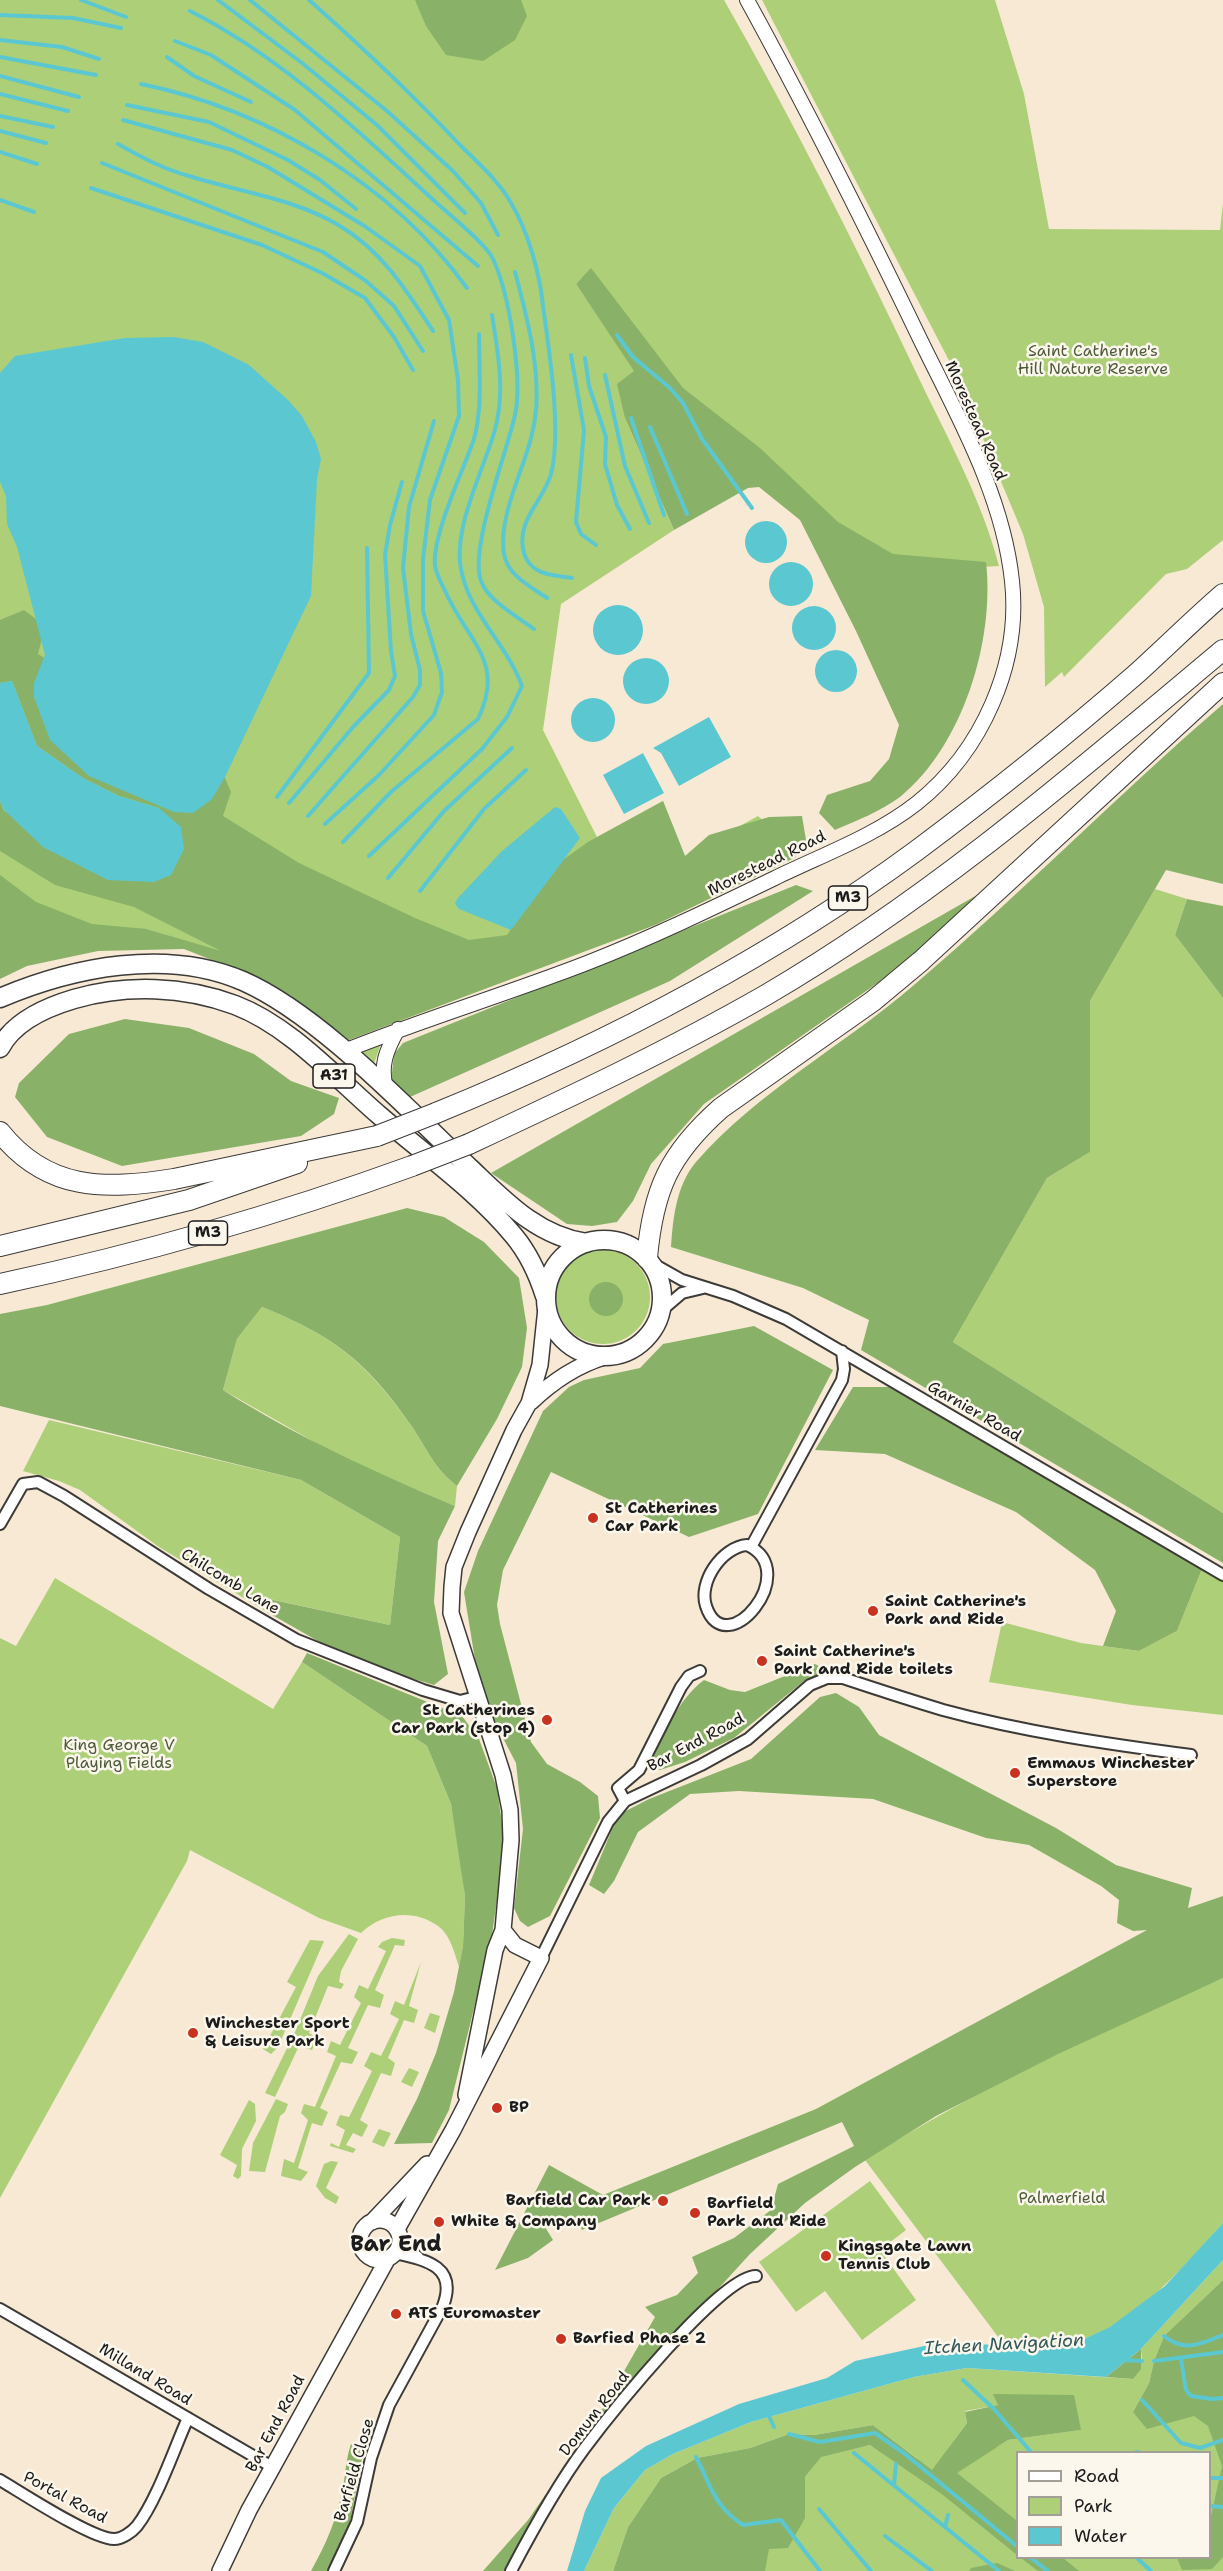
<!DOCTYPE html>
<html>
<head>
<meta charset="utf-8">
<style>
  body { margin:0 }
  #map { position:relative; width:1223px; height:2571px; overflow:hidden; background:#f8e9d5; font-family:"Shantell Sans",sans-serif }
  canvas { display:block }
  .legend { position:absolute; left:1016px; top:2451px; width:195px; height:108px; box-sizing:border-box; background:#fbf7ec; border:2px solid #a29f99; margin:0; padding:8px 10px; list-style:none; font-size:18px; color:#1c1c1c }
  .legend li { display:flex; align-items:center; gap:12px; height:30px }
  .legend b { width:30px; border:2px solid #a29f99 }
</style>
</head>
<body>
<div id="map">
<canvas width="1223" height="2571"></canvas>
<ul class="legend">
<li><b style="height:8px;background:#fff"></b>Road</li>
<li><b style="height:16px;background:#accf78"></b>Park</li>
<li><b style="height:16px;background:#5bc8d1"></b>Water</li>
</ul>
</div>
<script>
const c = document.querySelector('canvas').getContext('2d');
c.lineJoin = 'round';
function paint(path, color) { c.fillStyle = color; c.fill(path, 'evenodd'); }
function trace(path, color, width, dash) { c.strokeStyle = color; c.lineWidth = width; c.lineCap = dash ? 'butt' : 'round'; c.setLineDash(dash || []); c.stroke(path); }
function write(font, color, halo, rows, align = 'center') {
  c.font = font + ' "Shantell Sans",sans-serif'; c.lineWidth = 5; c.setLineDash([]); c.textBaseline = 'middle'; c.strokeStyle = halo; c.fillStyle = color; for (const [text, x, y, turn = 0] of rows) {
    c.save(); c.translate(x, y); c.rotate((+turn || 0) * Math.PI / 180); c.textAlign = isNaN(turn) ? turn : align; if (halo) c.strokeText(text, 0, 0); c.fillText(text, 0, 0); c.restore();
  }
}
const green = new Path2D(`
  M0,0H724C792,119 854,242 913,366C944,432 981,496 999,566L863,574L669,393L582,278L576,284L635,371L625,418L674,530L561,604L543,730L597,837L663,801L685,856L758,816L771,827L794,858L655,925L346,1041L290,995L225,953L147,929L0,960Z
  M762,0H995L1024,94L1049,229L1220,230L1223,203V540L1187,569L1166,574L1064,677L1062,672L1045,687L1044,607L1023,534L956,374Z
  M1155,889L1187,899L1175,935L1223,998V1513L953,1342L1047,1178L1090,1152V1001Z
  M382,1040L373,1067L356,1052Z
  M556 1297a47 47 0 1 1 94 0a47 47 0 1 1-94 0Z
  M262,1307C336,1337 367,1363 413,1428C428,1451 435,1469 457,1486L455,1506L346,1460L223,1390L237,1339Z
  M49,1420L301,1480L400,1537L390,1625L265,1598L267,1612L159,1547L80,1490L59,1481L23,1471Z
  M1202,1569L1223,1582V1715L1132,1705L989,1682L1002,1622L1081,1643L1139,1651L1177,1631Z
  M55,1578L273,1709L302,1662L427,1746L451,1804L461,1863L465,1896L463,1946L459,1967C455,1954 450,1934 438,1926C414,1908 381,1913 361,1933L319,1918L190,1850L187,1861L0,2198V1638L16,1646Z
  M349,1934L358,1939L341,1971L339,1982L344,1984L341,1989L328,1986L309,2033L317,2038L312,2050L299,2046L275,2097L265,2093L295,2032L318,1976Z
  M392,1938L405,1940L404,1946L395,1945L375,1990L384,1995L380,2008L368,2005L348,2048L358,2052L352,2064L341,2062L320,2108L328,2112L322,2126L312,2123L298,2168L308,2172L301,2181L281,2176L284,2159L294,2163L308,2120L301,2113L304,2104L315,2107L336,2056L327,2052L331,2041L340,2045L361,2003L354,1997L359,1985L368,1989L386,1951L378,1947L382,1942Z
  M310,1940L324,1941L278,2047L271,2054L263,2049L296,1987L287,1982Z
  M421,1962L409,2006L418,2010L414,2023L404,2020L388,2058L395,2063L391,2076L381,2073L360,2120L368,2125L362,2137L353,2133L346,2145L356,2149L353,2153L330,2146L331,2143L339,2147L345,2130L336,2125L340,2115L349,2117L372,2071L364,2066L371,2052L381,2056L399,2019L390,2014L395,2001L404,2005Z
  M1223,1978V2223C1184,2266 1136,2324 1078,2341C1056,2348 1028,2346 1005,2346L865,2160C978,2089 1100,2030 1223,1978Z
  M430,2013L440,2016L435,2033L424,2028Z
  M409,2068L419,2072L412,2087L401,2082Z
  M276,2099L288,2104L285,2112L280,2116L265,2172L249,2171L253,2143Z
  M249,2100L255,2104L256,2121L242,2149L241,2176L238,2179L233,2176L237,2165L220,2155Z
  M379,2129L391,2133L384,2147L372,2142Z
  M331,2161L338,2162L326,2188L339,2197L336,2204L325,2198L316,2186L324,2164Z
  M870,2181L906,2230L880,2250L916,2300L862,2340L825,2291L796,2312L759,2262Z
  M1223,2260V2280L1164,2336L1154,2361L1149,2383L1133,2412L1223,2360V2571H752L805,2477L821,2456L870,2445L886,2454L918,2459L873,2425L814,2435L789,2434L750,2448L697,2458L661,2478L628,2527L613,2571H584L614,2508L645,2470L673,2454L751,2422L914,2377L967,2368L1133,2379L1142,2361L1141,2349ZM994,2394L1080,2430L1008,2440L997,2447L947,2450L967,2423L965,2411L999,2405ZM1018,2452H1210V2558H1018Z`);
const forest = new Path2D(`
  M415,0H521L527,16L515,40L483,61L446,55L426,26Z
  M591,268L683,388L760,448L838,522L893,554L986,562C995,640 963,746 900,797C881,811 856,821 835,830L819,813L827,795L870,781L889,759L899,725L856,631L800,520L759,487L748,488L674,530L625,418L617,384L634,371L576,284Z
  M24,610L45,626L38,654L221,769L231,792L223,816L299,863L415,918L469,940L507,935L553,867L588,842L663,801L685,856L709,835L769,817L802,816L807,846L794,858L655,925L346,1041L290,995L227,966L184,949L98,951L27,966L0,979V875L36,902L92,924L147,929L221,951L134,907L55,885L0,851V801L4,811L135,879L154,882L159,808L119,796L83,778L37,746L12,681L0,683V620Z
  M1223,704V884L1166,870L1090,1001V1152L1047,1178L953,1342L1223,1513V1563L861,1350L869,1320L803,1288L671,1247C673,1218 676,1186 696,1162C758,1091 843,1046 914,985C1020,895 1117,795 1223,704Z
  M796,885L813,891L670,981L410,1097L391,1082L394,1054L403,1043Z
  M977,895L902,966L704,1104L651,1164L633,1201L617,1222L592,1226L567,1224L491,1173Z
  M1187,899L1223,906V998L1175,935Z
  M125,1019L189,1028L254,1054L291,1081L339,1098L334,1114L301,1136L122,1166L47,1137L15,1097L19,1083L69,1034Z
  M407,1208L444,1217L484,1242L519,1278L527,1328L522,1367L497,1419L457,1486C435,1469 428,1451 413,1428C368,1363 336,1337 262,1307L237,1339L223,1390C297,1437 375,1472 455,1506L438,1541L434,1602L448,1674L434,1685L353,1661L267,1612L264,1598L390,1625L400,1537L301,1480L0,1406V1314L47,1305Z
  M589 1299a17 17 0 1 1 34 0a17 17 0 1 1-34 0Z
  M754,1326L833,1370L758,1514L689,1537L551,1472L503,1570L497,1605L500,1624L531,1742L547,1764L580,1782L598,1796L600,1818L550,1916L528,1927L520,1921L514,1908L523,1829L516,1763L493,1719L476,1666L464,1592L478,1551L543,1411L569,1387L584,1380L640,1368L663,1344Z
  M853,1387H889L974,1432L1202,1569L1177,1631L1139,1651L1103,1646L1116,1611L1095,1570L1016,1512L885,1454L815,1450Z
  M307,1653L462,1716L479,1739L497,1788L505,1844L492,1935L449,2110L432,2143L394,2144L417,2099L436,2053L454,1992L463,1946L465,1896L451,1804L427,1746L302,1662Z
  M815,1664L836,1675L804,1681L734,1738L685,1762L660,1770L649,1766C664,1736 676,1701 704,1680L730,1690L745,1692Z
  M836,1693L859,1707L879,1735L1056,1828L1116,1865L1192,1888L1188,1908L1223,1896V1978L1058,2054L936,2116L855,2167L805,2203L750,2254L666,2346L581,2448L512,2571H483L528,2520L592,2427L655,2317L645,2307L677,2295L698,2273L692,2257L734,2238L771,2210L778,2184L854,2146L842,2122L582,2230L579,2223L558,2216L542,2222L553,2240L528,2258L495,2270L549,2165L603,2195L816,2109L1147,1930L1133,1931L1117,1923L1119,1900L1101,1886L1029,1845L986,1838L873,1799L739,1791L690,1794L638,1832L614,1881L604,1894L589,1885L618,1815L649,1799L751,1759L820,1697Z
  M1223,2280V2557L1212,2569L1182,2570L1177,2558H1210V2521L1222,2466L1208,2426L1194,2416L1147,2429L1133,2412L1149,2383L1154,2361L1164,2336Z
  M1141,2349V2369L1133,2379L1106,2377Z
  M993,2394L1074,2395L1081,2430L1008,2440L957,2473L1017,2521V2555L943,2495L870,2445L821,2457L805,2477V2518L788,2548L769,2549L765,2571H613L628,2527L661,2478L697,2458L750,2448L789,2434L814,2435L873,2425L932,2470L967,2423L965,2412L998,2405Z
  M351,2444L364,2448L349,2527L327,2571H311C326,2544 338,2517 343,2486C346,2472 346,2458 351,2444Z
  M1021,2558H1063L1079,2571H1038Z
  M997,2563L1015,2571H969L971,2568Z`);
const water = new Path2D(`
  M174,337L203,342L249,365L288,400L302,416L316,442L321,459L317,479L311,596L225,777L212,799L193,813L174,812L89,776L50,740L34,697V683L45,655L17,547L7,524L6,496L0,482V373L15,356L125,338Z
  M745 542a21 21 0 1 1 42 0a21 21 0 1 1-42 0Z
  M769 584a22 22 0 1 1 44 0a22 22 0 1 1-44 0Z
  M593 630a25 25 0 1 1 50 0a25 25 0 1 1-50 0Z
  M792 628a22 22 0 1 1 44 0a22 22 0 1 1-44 0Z
  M815 671a21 21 0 1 1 42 0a21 21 0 1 1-42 0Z
  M623 681a23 23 0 1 1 46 0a23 23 0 1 1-46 0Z
  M12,681L37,746L83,778L119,796L159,808L181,827L184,849L171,875L154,882L108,880L43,847L4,810L0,801V683Z
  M571 720a22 22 0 1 1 44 0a22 22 0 1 1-44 0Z
  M709,717L731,757L679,786L661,753L653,748Z
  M643,753L664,793L624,814L603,775Z
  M555,807L561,809L580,838L511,930L459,909L455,904L457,899L502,851Z
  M1223,2223V2260L1141,2349L1106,2377L967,2368L914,2377L751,2422L673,2454L645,2470L614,2508L584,2571H567L585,2511L601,2478L646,2446L739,2404L827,2378L855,2361L938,2343L1033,2346L1078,2342L1110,2327L1165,2286Z`);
const stream = new Path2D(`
  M81,0L126,17
  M218,0L302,63L377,125L465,213
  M250,0L387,111L453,171L481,203L498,235
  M309,0C361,46 412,94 460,145C477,162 499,181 511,203C528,231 540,274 543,306C549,350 562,432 551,474C543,502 515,521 524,553C530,575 553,575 572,578
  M190,11C285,59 361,134 439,205C452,217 487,245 493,259C509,293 523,378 515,415C507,452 469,549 481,581C488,601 518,617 534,629
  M0,15L73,18L121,28
  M0,40L62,47L99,59
  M175,41L211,55L295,110L478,266
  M0,57L96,75
  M167,57L194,76L251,102
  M0,76L79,97
  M141,84C267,110 391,183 467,288
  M0,94L68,111
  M127,105L209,122L288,160L320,180L356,209
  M0,116L53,127
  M123,120L232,150L268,167L366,227L420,266L449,320L458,380L459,416L430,500L423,559V611L441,673L442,692L434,715L379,775L325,824
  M0,131L46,143
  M118,144C141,157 163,169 189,176C239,192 294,198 340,226C382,251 407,291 433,331
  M0,152L37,164
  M102,163L323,252L366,281L394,306L423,351
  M91,188L262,245L322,273L365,298L394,337L413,370
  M0,200L34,212
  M515,272C528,320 545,384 532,434C524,470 498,516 504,554C507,575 531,587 547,598
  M617,335L633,357L670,388L683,403L702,439L752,508
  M571,355L584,430L576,522L581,534L596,545
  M585,358L589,386L606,437L605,464L617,505L630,529
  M605,375L625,466L649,523
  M631,418L664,515
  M650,427L687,514
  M277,797L369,673L367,548
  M289,803L353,727L389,690L395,676L391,651L385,555L390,525L402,482
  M308,816L413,697L420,685V670L411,634L403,568L409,507L434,421
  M343,842L391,792L478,719C505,662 470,644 447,595C443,586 436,575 435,565C432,535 464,469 474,439C483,406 479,368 479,334
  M369,856L482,749L507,717L522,686C507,644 469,614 461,569C453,528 483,471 494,433C506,394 498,353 492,315
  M388,878L444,811L512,748
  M420,891L484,809L526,770
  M1164,2336C1185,2353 1200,2344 1223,2335
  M1181,2359L1186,2390L1191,2396L1213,2399L1223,2398
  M1122,2360L1142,2361
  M1154,2361L1223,2352
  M963,2380L994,2409L1031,2452
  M1142,2400L1181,2443L1200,2448L1223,2440
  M768,2414L774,2427
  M789,2434L820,2442L875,2433L905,2454L1018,2547
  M1136,2452H1138
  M854,2453L999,2571
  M696,2457C711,2486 714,2506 743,2525L781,2520L820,2571
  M1210,2478H1223
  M894,2485L896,2464
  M1210,2506L1223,2507
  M819,2509L871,2571
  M945,2527L948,2515
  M885,2536L932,2571
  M1031,2558L1048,2571
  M1137,2558L1151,2571`);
const minor = new Path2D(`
  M650,1262L682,1280L733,1296L786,1319L1223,1575
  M661,1311L682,1293L703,1288
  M0,1524L23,1484L38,1482L64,1496L209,1589L297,1640L423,1690L460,1701L476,1697
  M747,1545C804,1571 725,1665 706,1606C698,1582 722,1547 747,1545Z
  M751,1547L842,1380L844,1369L842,1351
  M625,1801L618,1788L639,1770L681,1687L689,1676L700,1671
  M541,1958L608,1822L625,1801L701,1765L748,1739L810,1685L827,1678H843C876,1689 910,1700 943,1710C1024,1732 1108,1744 1191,1755
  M400,2242L418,2257
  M0,2309L274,2468
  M0,2480C22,2493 92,2539 114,2539C122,2539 132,2532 137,2526C157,2500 174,2449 188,2418
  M334,2571L357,2522L371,2458L389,2405L443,2306C458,2266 426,2260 395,2253
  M511,2571C533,2529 556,2487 584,2449C608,2417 721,2275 756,2276`);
const tertiary = new Path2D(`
  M344,1051C424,1019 507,994 587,963C651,938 713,908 775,878C822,855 875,836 917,803C982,751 1021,664 1012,581C1003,495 957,415 920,339C865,225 808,111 747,0
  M386,1089C380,1065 386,1051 398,1029`);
const secondary = new Path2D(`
  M531,1402C553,1381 575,1366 604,1357
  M466,2095L495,1950L503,1930
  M360 2240a20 20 0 1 1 40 0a20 20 0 1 1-40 0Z
  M372,2222L427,2164
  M397,2229L453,2130L541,1958L515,1945L503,1930L511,1840L510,1810L503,1775L451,1613L452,1587L454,1567L468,1532L514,1430L529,1403L540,1365L546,1308
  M220,2571L249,2510L388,2258`);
const trunk = new Path2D(`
  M0,998C73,967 167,948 243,981C320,1015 407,1109 470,1168C504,1200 537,1236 586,1243
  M0,1048C14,1021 47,1007 74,999C126,984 184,986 235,1005C290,1026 335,1077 379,1115C424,1154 476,1190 514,1236C529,1254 538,1274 545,1296
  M546 1298a58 58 0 1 1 116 0a58 58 0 1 1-116 0Z`);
const motorway = new Path2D(`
  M436,1113C605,1044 768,960 916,851C991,795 1065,736 1135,675C1165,648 1193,620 1223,594
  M0,1132C47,1191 105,1190 174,1179L377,1136
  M469,1144C570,1097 670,1050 766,995C932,898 1076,773 1223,650
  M0,1246L189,1200L297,1163
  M647,1258C653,1190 669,1154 721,1108L873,1001L921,961L1223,683
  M0,1284C140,1254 277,1215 412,1166`);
const motorwayBridge = new Path2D(`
  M377,1136L436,1113
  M412,1166L469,1144`);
const markers = [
  [593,1518,6,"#c8321e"],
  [873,1611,6,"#c8321e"],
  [762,1661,6,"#c8321e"],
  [547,1720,6,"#c8321e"],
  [1015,1773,6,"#c8321e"],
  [193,2033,6,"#c8321e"],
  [497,2108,6,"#c8321e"],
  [663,2201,6,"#c8321e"],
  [695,2213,6,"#c8321e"],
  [439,2222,6,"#c8321e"],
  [826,2256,6,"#c8321e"],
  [396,2314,6,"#c8321e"],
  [561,2339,6,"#c8321e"]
];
const shields = [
  [848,898,39],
  [334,1076,42],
  [208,1233,39]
];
const shieldNames = [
  ["M3",848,898],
  ["A31",334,1076],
  ["M3",208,1233]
];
const parkNames = [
  ["Saint Catherine's",1093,352],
  ["Hill Nature Reserve",1093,370],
  ["King George V",119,1746],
  ["Playing Fields",119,1764],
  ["Palmerfield",1062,2199]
];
const streetNames = [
  ["Morestead Road",975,421,66],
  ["Morestead Road",767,864,-26],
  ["Garnier Road",974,1412,30],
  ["Chilcomb Lane",230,1582,31],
  ["Bar End Road",696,1743,-28],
  ["Milland Road",145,2375,31],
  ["Domum Road",595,2414,-52],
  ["Bar End Road",276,2424,-62],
  ["Barfield Close",355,2470,-74],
  ["Portal Road",65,2498,28]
];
const poiNames = [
  ["St Catherines",605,1509],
  ["Car Park",605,1527],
  ["Saint Catherine's",885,1602],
  ["Park and Ride",885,1620],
  ["Saint Catherine's",774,1652],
  ["Park and Ride toilets",774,1670],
  ["St Catherines",535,1711,"right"],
  ["Car Park (stop 4)",535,1729,"right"],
  ["Emmaus Winchester",1027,1764],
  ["Superstore",1027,1782],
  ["Winchester Sport",205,2024],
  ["& Leisure Park",205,2042],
  ["BP",509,2108],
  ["Barfield Car Park",651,2201,"right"],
  ["Barfield",707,2204],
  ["Park and Ride",707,2222],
  ["White & Company",451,2222],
  ["Kingsgate Lawn",838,2247],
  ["Tennis Club",838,2265],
  ["ATS Euromaster",408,2314],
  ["Barfied Phase 2",573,2339]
];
const waterNames = [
  ["Itchen Navigation",1004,2345,-3]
];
const districtNames = [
  ["Bar End",396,2245]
];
paint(green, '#accf78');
paint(forest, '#89b268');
paint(water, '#5bc8d1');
trace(stream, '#5bc8d1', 4);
trace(minor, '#3d3b38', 14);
trace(tertiary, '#3d3b38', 16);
trace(secondary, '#3d3b38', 18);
trace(trunk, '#3d3b38', 21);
trace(motorway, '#3d3b38', 22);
trace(minor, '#fff', 10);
trace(tertiary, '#fff', 14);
trace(secondary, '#fff', 15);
trace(trunk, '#fff', 18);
trace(motorway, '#fff', 20);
trace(motorwayBridge, '#3d3b38', 22, []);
trace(motorwayBridge, '#fff', 20);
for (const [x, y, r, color] of markers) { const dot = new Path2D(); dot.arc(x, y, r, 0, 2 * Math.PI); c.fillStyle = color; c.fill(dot); trace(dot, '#fbf7ec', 2); }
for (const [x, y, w] of shields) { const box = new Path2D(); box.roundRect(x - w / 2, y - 12, w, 24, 4.5); c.fillStyle = '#fbf7ec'; c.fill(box); trace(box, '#1c1c1c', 1.5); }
write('bold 15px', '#1c1c1c', null, shieldNames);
write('16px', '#4e5b3c', '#fbf7ec', parkNames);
write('16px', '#1c1c1c', '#fbf7ec', streetNames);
write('bold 16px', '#1c1c1c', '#fbf7ec', poiNames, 'left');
write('italic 18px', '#32585b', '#fbf7ec', waterNames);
write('bold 22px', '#1c1c1c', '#fbf7ec', districtNames);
</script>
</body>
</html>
